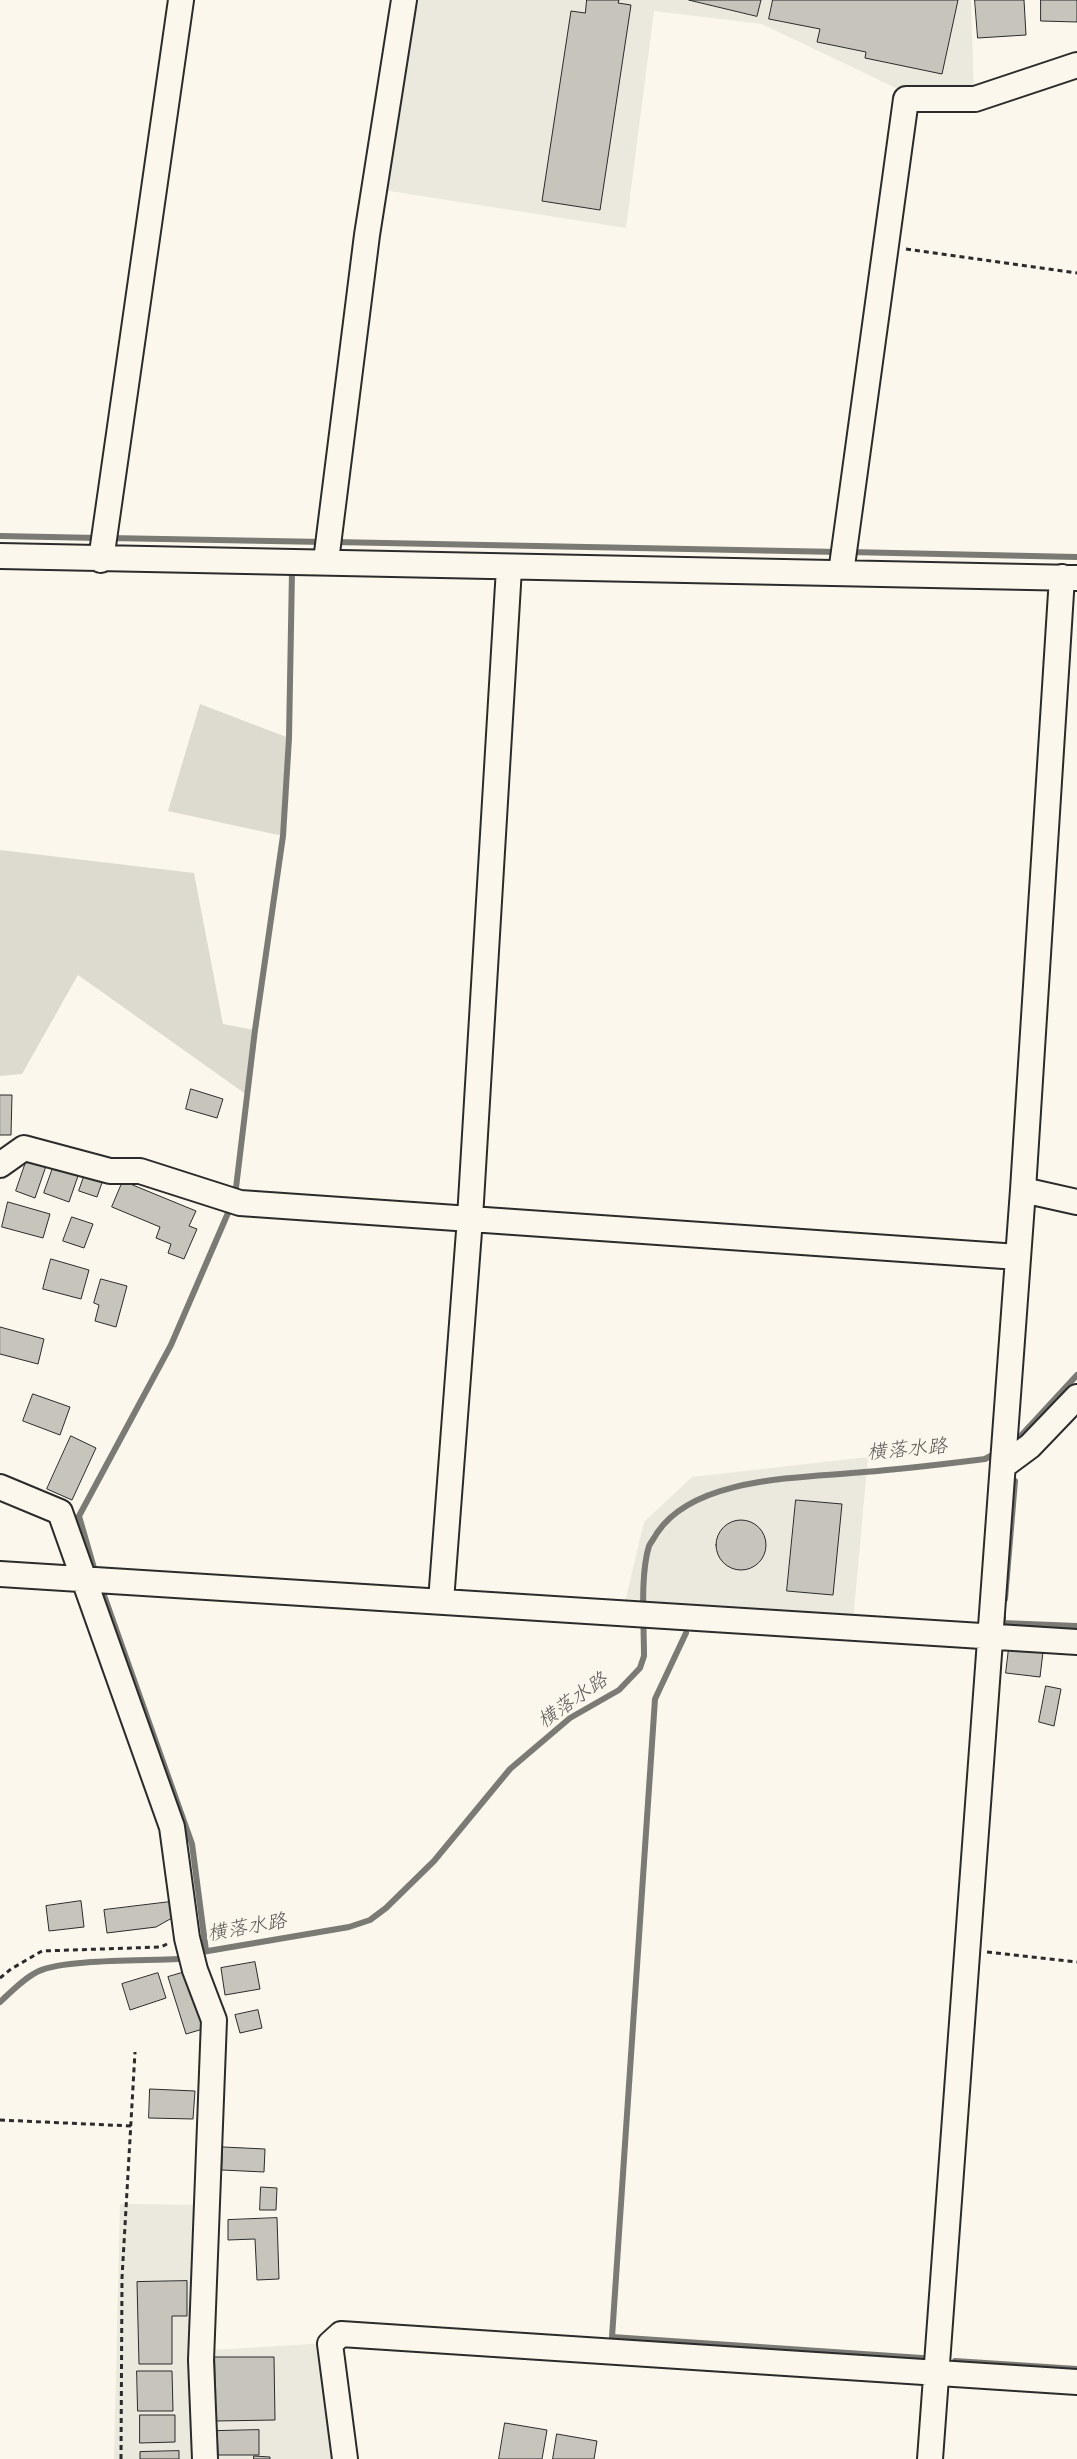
<!DOCTYPE html>
<html>
<head>
<meta charset="utf-8">
<style>
  body { margin:0 }
  canvas { display:block; background:#fbf7ec }
</style>
</head>
<body>
<canvas width="1077" height="2459"></canvas>
<script>
const c = document.querySelector('canvas').getContext('2d');
c.lineJoin = 'round';
function paint(path, color) { c.fillStyle = color; c.fill(path, 'evenodd'); }
function trace(path, color, width, dash) { c.strokeStyle = color; c.lineWidth = width; c.lineCap = dash ? 'butt' : 'round'; c.setLineDash(dash || []); c.stroke(path); }
function write(font, color, halo, rows, align = 'center') {
  c.font = font + ' "Shantell Sans","Klee One",sans-serif'; c.lineWidth = 5; c.setLineDash([]); c.textBaseline = 'middle'; c.strokeStyle = halo; c.fillStyle = color; for (const [text, x, y, turn = 0] of rows) {
    c.save(); c.translate(x, y); c.rotate((+turn || 0) * Math.PI / 180); c.textAlign = isNaN(turn) ? turn : align; if (halo) c.strokeText(text, 0, 0); c.fillText(text, 0, 0); c.restore();
  }
}
const built = new Path2D(`
  M412,0H971L974,92L900,90L762,24L654,11L626,228L383,190Z
  M868,1457L853,1621L624,1606L644,1522L692,1477Z
  M120,2204L216,2205L217,2294L212,2350L344,2342L348,2459H114Z`);
const green = new Path2D(`
  M200,704L289,738L283,836L168,811Z
  M0,850L194,873L223,1024L255,1030L247,1095L78,975L22,1074L0,1076Z`);
const stream = new Path2D(`
  M0,536L99,538
  M109,538L324,542
  M334,542L839,552
  M849,552L1077,557
  M235,1196L255,1030L283,836L289,738L292,571
  M1011,1444L1016,1441L1077,1375
  M96,1575L79,1516L171,1345L231,1206
  M100,1584L192,1844L206,1951
  M1005,1599L1015,1481
  M1003,1616V1623L1077,1626
  M686,1633L655,1699L612,2337L922,2358
  M202,1952L349,1927L370,1920L386,1908L434,1861L510,1769L570,1718L619,1690L640,1668L644,1656C644,1624 640,1575 649,1546C651,1542 655,1537 657,1533C695,1476 803,1478 864,1472C905,1469 945,1464 985,1459L998,1452
  M0,2002C12,1991 24,1978 39,1971C65,1959 146,1961 178,1959L188,1956
  M955,2361L1077,2369`);
const building = new Path2D(`
  M587,0H619L618,3L631,5L600,210L542,201L571,11L585,13Z
  M689,0H761L757,16Z
  M773,0H958L942,74L865,58L866,52L817,42L820,29L769,19Z
  M975,0H1024L1026,35L978,38Z
  M1041,0H1077V22L1041,21Z
  M191,1089L223,1099L217,1118L186,1109Z
  M0,1095H12L11,1135H0Z
  M27,1159L46,1166L35,1198L16,1191Z
  M54,1165L79,1173L69,1202L44,1193Z
  M86,1171L104,1177L97,1197L79,1191Z
  M123,1181L196,1211L189,1226L197,1229L184,1259L168,1253L171,1244L156,1238L160,1227L112,1207Z
  M8,1202L50,1214L43,1238L2,1227Z
  M72,1217L93,1224L84,1248L63,1241Z
  M51,1259L89,1270L81,1299L43,1289Z
  M101,1279L127,1286L116,1327L95,1321L99,1305L94,1303Z
  M0,1327L44,1339L38,1364L0,1354Z
  M33,1394L70,1407L60,1435L23,1421Z
  M71,1436L96,1448L72,1500L47,1489Z
  M796,1500L842,1504L833,1595L787,1591Z
  M716 1545a25 25 0 1 1 50 0a25 25 0 1 1-50 0Z
  M1009,1648L1043,1652L1040,1677L1006,1673Z
  M1046,1686L1061,1689L1054,1726L1039,1722Z
  M81,1901L84,1927L49,1931L46,1906Z
  M170,1902L172,1918L156,1927L107,1933L104,1910Z
  M255,1962L260,1989L225,1995L221,1968Z
  M185,1972L203,2029L186,2034L168,1977Z
  M158,1973L166,1998L130,2010L122,1984Z
  M258,2010L262,2028L240,2033L235,2015Z
  M150,2089L195,2091L193,2119L149,2118Z
  M223,2147L265,2149L264,2172L222,2170Z
  M261,2187L277,2188L276,2210H260Z
  M277,2218L279,2279L257,2280L255,2239L228,2240V2220Z
  M187,2281V2316H172V2364H139L137,2282Z
  M215,2357H274L275,2420L216,2421Z
  M137,2371H172L173,2411H138Z
  M140,2415H175V2442L140,2443Z
  M505,2423L547,2430L542,2459H499Z
  M259,2430V2455H218L217,2431Z
  M557,2434L597,2441L594,2459H553Z
  M179,2451V2459H140V2452Z
  M254,2456L270,2457V2459H254Z`);
const path = new Path2D(`
  M906,249L1077,273
  M987,1952L1077,1962
  M0,1978L11,1969L42,1951L161,1947L167,1944
  M0,2120L131,2126
  M121,2459L122,2278L135,2052`);
const minor = new Path2D(`
  M0,556L1077,578
  M101,560L181,0
  M326,561L367,235L404,0
  M841,573L906,99H975L1077,65
  M0,1165L24,1148L110,1171H140L240,1203L1018,1257
  M1023,1190L1077,1202
  M1003,1466L1030,1446L1077,1397
  M0,1487L60,1512L172,1827L187,1938L195,1970L214,2020L201,2360L205,2459
  M0,1574L1077,1642
  M441,1601L470,1218L509,568
  M345,2459L330,2344L341,2334L1077,2382
  M930,2459L1023,1190L1062,577`);
const waterNames = [
  ["横落水路",907,1450,-5],
  ["横落水路",573,1701,-35],
  ["横落水路",247,1928,-10]
];
paint(built, '#ebe8de');
paint(green, '#dddad0');
trace(stream, '#7b7a75', 6);
paint(building, '#c7c4bc');
trace(building, '#2b2b2b', 1);
trace(minor, '#2b2b2b', 28);
trace(path, '#2b2b2b', 3, [5, 4]);
trace(minor, '#fbf7ec', 24);
write('italic 20px', '#5a5956', '#fbf7ec', waterNames);
</script>
</body>
</html>
